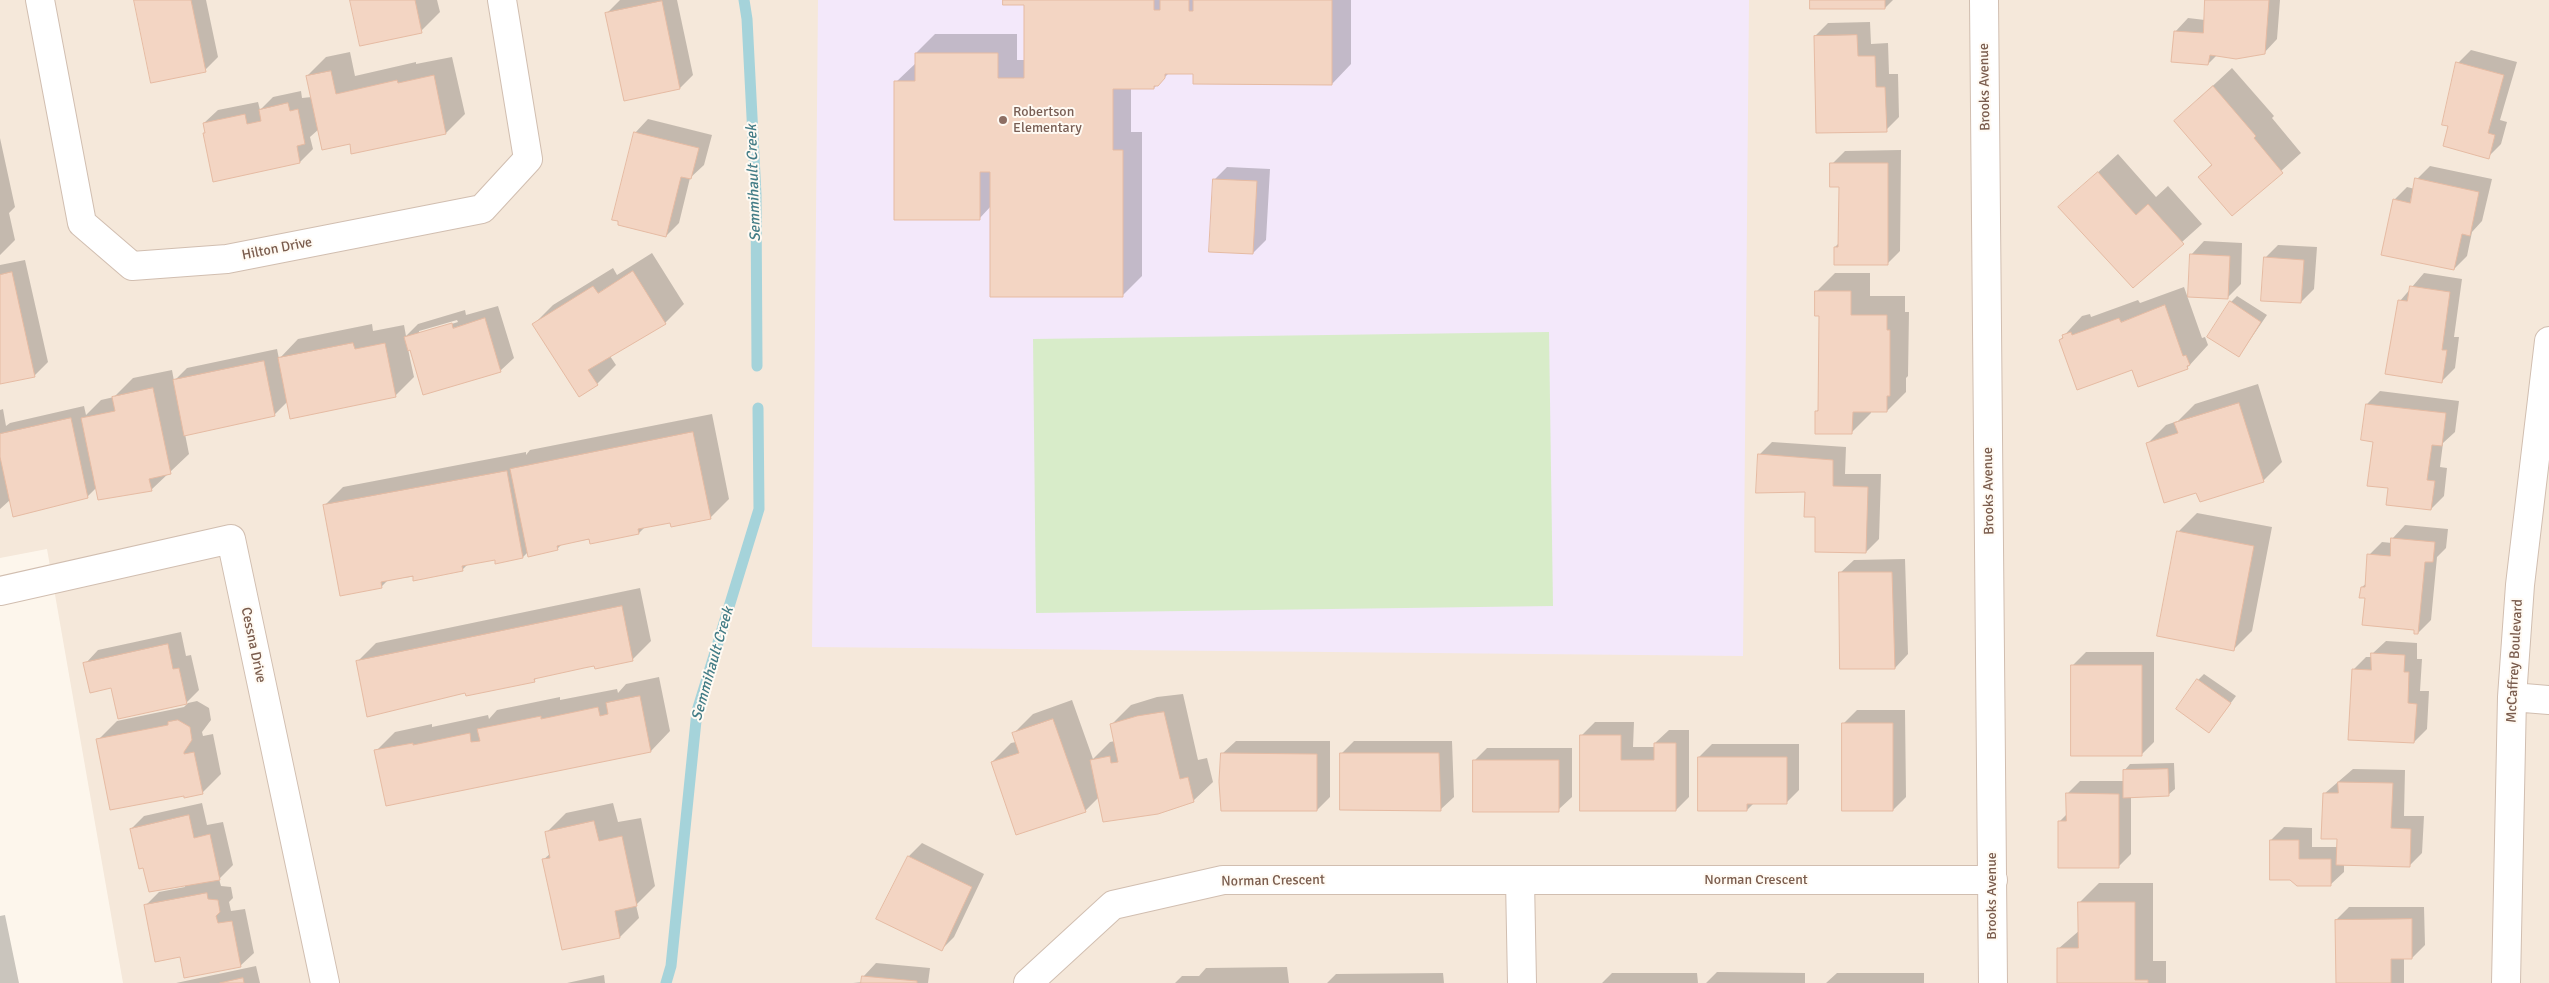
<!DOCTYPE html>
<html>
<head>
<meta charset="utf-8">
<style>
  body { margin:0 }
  canvas { display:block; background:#fdf6ec }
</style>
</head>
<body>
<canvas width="2549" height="983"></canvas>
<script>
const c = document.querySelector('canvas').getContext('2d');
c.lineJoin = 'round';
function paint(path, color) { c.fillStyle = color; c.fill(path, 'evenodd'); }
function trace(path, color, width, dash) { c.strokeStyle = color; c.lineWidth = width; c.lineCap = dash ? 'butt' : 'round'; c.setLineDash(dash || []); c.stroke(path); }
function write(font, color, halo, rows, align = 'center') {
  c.font = font + ' Signika,sans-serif'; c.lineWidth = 4; c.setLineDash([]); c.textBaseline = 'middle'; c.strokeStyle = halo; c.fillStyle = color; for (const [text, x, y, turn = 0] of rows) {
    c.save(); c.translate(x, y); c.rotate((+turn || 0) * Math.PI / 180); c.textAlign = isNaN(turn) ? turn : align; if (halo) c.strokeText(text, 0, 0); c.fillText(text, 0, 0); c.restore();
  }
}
const residential = new Path2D(`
  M0,0H2549V983H123L47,549L0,558Z`);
const education = new Path2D(`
  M818,0H1749L1743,656L812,647Z`);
const green = new Path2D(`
  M1549,332L1553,606L1036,613L1033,339Z`);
const shadow = new Path2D(`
  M135,0H206L218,57L205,70Z
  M351,0H437L440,12L421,31Z
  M620,0H677L693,75L680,88L607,13Z
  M1005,0H1351V64L1332,84L1170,72L1154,88H1131V132H1142V276L1123,295L991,206L979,219L896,82L916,63V53L935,34H1017V60H1025V4Z
  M1811,0H1893L1885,8Z
  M2206,0H2280L2277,39L2264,53L2217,55L2208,64L2175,32L2188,18L2205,20Z
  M1870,22L1871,44L1888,43L1889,74H1898L1899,117L1886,130L1815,36L1828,23Z
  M2471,50L2517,62L2500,120L2507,122L2501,144L2488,157L2449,125L2458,63Z
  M350,52L355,76L416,62V64L452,57L465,114L446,133L351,143L319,129L310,137L313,149L300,162L204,134L206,131L204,123L218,110L258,102L260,110L273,97L301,91L302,98L312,97L307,76L326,57Z
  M2232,68L2274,116L2272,118L2301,153L2232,215L2199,177L2212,164L2175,121Z
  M648,119L712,135L704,165L690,178L679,223L666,236L635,133Z
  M0,138L15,207L9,213L15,240L0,255Z
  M1901,150L1900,251L1887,264L1835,247L1839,243L1840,186L1832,164L1845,151Z
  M2118,154L2156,197L2168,186L2202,224L2133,286L2060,207Z
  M2430,166L2492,179L2482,221L2472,232L2467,256L2454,269L2394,200L2407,187L2415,189L2417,179Z
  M1227,167L1270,169L1266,240L1253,253L1214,180Z
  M2204,241L2242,243L2241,284L2227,298L2191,255Z
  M2278,245L2317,247L2314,289L2301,302L2265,258Z
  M652,253L684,304L665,323L610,356L616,365L597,384L534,324L553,305L613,268L617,275Z
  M25,260L48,362L35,375L0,383V265Z
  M1835,273H1870V296H1905V312H1909L1908,376L1906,378V392L1887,411H1871V413L1852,432L1816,412L1820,408V315L1816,292Z
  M2424,273L2462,279L2454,337H2459L2455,368L2442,381L2400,301Z
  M2184,287L2202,338L2205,337L2208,345L2187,368H2133L2060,340L2082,316L2090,314L2091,317L2138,300L2140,303Z
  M2237,296L2267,315L2239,356L2231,302Z
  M498,306L514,358L500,371L411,348L408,349L414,377L395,396L288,401L274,415L185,434L189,454L151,490L96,488L87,497L10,500L0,509V410L3,409L6,426L10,423L84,406L86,415L101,400L114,397L133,378L172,370L174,381L187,368L277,349L279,359L298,339L372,324L373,331L404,325L406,336L418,324L465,310L466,315ZM457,320L458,322L419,334V331Z
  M2258,384L2282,462L2263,481L2197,491L2147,444L2166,425L2178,421L2195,404Z
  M2380,391L2459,401L2455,432L2443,443L2440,467L2447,468L2444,496L2431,509L2389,487L2375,440L2367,404Z
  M712,414L729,499L710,518L671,522L645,527L639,533L563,543L557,549L528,552L523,557L496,558L469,563L462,570L388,580L381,587L324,506L343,487L526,452V455L530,450Z
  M1772,442L1846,447L1845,474H1881L1879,539L1866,552L1816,516L1806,490L1759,455Z
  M2197,513L2272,527L2252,631L2233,650L2178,532Z
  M2405,525L2448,529L2446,548L2437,557L2431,620L2418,633L2415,628L2366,597L2362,587L2367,583L2369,555L2382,542L2392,543V539Z
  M1905,559L1908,654L1895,668L1840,573L1854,560Z
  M640,588L651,641L632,660L595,665L537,677L534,681L466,692L357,662L376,643Z
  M181,632L186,656L191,655L199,690L186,703L112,686L85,664L98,650Z
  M2386,641L2417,643V659H2422L2420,691H2429L2427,729L2414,742L2353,670L2366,657H2372V654Z
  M2086,652H2154V742L2141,755L2073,665Z
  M2204,674L2236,696L2209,732L2198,680Z
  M659,677L670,731L651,751H376L395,732L432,724V727L488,715L489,719L497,710L560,697V700L617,689L618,693L626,684Z
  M1183,694L1198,760L1207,758L1213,782L1193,801L1099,797L1085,811L992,762L1011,743L1016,742L1014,733L1033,714L1072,700L1093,759L1110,742L1115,741L1112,724L1131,705L1157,697Z
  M197,701L209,708L211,720L202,732L203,736L213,734L221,774L202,793L98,740L117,721L184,707L188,703Z
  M1857,710H1905L1906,797L1893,810L1844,723Z
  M1595,722H1634L1633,747H1655V743L1669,730H1689V797L1676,810L1582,735Z
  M1236,741H1330V797L1317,810L1222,754Z
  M1354,741H1452L1454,797L1440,810L1341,754Z
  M1712,744H1799V790L1786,803H1754L1747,810L1699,757Z
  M1487,748H1572V797L1558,810L1474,761Z
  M2174,763L2175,789L2168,795L2131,796V854L2118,867L2059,822L2067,814V794L2080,781H2124V771L2130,764Z
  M2353,769L2405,770L2404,816H2424L2422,853L2409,866L2344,864V872L2330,885L2271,840L2284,827L2312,828V847H2338V838L2324,794Z
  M202,803L207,825L223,822L233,865L219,879L221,886L231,887L233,898L229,902L231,911L245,909L254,953L240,966L181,956L146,905L159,892L185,887V885L144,866L131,829L144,816Z
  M613,803L618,822L641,818L655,886L636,905L639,918L620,937L543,860L551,853L547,832L566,813Z
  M922,843L984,874L954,937L941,950L878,918L909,856Z
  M2099,883H2153V961H2166V983H2058V949L2080,930V902Z
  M2349,907H2424L2425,945L2412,958H2404V983H2337L2336,920Z
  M5,915L19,983H0V916Z
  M876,963L930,968L928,983H853L863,982V977Z
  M256,966L260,983H176Z
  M1287,967L1289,983H1175L1182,976H1199L1206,968Z
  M1717,972L1805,973V983H1706Z
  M1443,973L1444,983H1327L1336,974Z
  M1612,973H1697L1698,983H1602Z
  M1837,973H1924V983H1826Z
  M604,975L605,983H567Z`);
const stream = new Path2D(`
  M744,0L747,19L756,195L757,366
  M666,983L671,966L697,711L759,509L758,408`);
const building = new Path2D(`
  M134,0H191L206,72L151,83Z
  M350,0H415L422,33L360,46Z
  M1003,0H1154V10H1160V0H1189V11H1193V0H1332V85L1193,84V74H1165V78L1158,86H1154V89H1113V150H1123V297H990V172H980V220H894V81H915V53H998V78H1024V5H1003Z
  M1810,0H1885V9H1810Z
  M2205,0H2269L2265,54L2236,59L2210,55L2208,65L2171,62L2174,31L2203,33Z
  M662,1L680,89L624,101L605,13Z
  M1857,35L1858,56H1875L1876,87H1885L1887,132L1816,133L1814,36Z
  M2456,62L2504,75L2488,133L2495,135L2489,159L2443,146L2448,126L2442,125Z
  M331,71L336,94L397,80L398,83L434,75L446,134L351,154L350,144L322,150L306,76Z
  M2213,86L2256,136L2254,138L2283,173L2232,216L2198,177L2212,165L2174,121Z
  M288,103L290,111L298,109L305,144L297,146L300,163L213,182L203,133H205L203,123L245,114L247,124L261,121L259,110Z
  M634,132L699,148L691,179L681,177L666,237L618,225V221L612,220Z
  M1830,163H1888V265H1834V247H1838L1839,187H1830Z
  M2098,172L2136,215L2148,204L2184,244L2133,288L2058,207Z
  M2415,178L2479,192L2470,236L2462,234L2454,270L2381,255L2393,199L2410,203Z
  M1213,179L1257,181L1253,254L1209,252Z
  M2190,254L2230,256L2228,299L2188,297Z
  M2264,257L2304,260L2301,303L2261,301Z
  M633,271L666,324L588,370L598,385L579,397L532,324L593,286L598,293Z
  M12,272L35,377L0,384V275Z
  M2410,286L2450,292L2442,350H2447L2442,383L2385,374L2398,300L2407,301Z
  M1815,291H1851V315H1887V330H1890V396H1887V412H1853L1852,434H1815V411H1818L1819,316H1815Z
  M2230,301L2261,322L2239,357L2207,337Z
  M2165,305L2183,356L2186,355L2190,365L2187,366L2188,369L2138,387L2132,370L2077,390L2059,340L2063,338L2062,335L2071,332L2072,335L2119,318L2121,322Z
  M485,318L501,372L423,395L410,350L408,351L404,337L452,323L453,328Z
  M353,343L355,349L385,343L396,397L290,419L278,358Z
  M264,361L275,416L184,436L173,380Z
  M153,388L171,474L149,479L152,491L98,500L81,418L115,411L112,397Z
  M2239,403L2264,482L2200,502L2196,493L2164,503L2146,443L2178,433L2174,423Z
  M2366,404L2446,413L2442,446L2432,445L2427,480L2435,481L2431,510L2386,505L2388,488L2367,486L2373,442L2361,440Z
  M71,418L88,498L13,517L0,457V434Z
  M693,432L711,519L671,527L670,523L638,529L639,534L590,544L589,539L557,546L558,550L528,557L510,469Z
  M1758,454L1833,460V486L1868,487L1866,553L1815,552V517H1804L1805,492L1756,493Z
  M507,471L523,558L495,564V560L462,566L463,571L413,581V576L381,582L382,588L340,596L323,505Z
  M2177,531L2254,546L2234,651L2157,636Z
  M2391,538L2435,542L2433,562H2425L2418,634H2414V630L2362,625L2365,598H2359L2361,587H2365L2367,554L2390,556Z
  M1839,572H1892L1895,669H1840Z
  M622,606L633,661L595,669L594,666L584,668L534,679L535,682L466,696L465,693L367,717L356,661Z
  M168,644L173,669L179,668L187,704L118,719L111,688L90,693L83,663Z
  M2371,653L2405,655L2404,672H2409L2408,703L2417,704L2414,743L2348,740L2352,669L2371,670Z
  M2071,665H2142V756H2071Z
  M2197,679L2231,703L2209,733L2176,709Z
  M640,696L651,752L386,806L374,750L413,743V745L470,733L471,742L480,741L477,729L541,716V719L598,707L600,716L608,714L606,703Z
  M1164,712L1180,779L1188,777L1194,802L1158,814L1103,822L1090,760L1110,756L1111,763L1118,762L1110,724L1137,716Z
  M1053,719L1086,812L1016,835L991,762L1019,753L1012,733Z
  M178,720L190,727L192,740L184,752V754L194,752L203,794L184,798V796L110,810L96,739L168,725V722Z
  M1842,723H1893V811H1842Z
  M1580,735H1621V760H1654V743H1676V811H1580Z
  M1221,753L1317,754V811H1221L1219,782Z
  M1340,753H1439L1441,811L1340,810Z
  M1698,757H1787V804H1747V811H1698Z
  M1473,760H1559V812H1473Z
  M2168,769L2169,796L2123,798V770Z
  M2338,782L2393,783L2391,828L2411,829L2410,867L2336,865L2337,839H2321L2323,793H2338Z
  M2066,793L2119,794V868H2058V821H2066Z
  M189,815L194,838L210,834L220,880L149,892L143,868L139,869L130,829Z
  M594,821L599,841L622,836L637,906L615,911L620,938L562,950L542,859L550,858L545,832Z
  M2270,840H2299V859H2331V886H2297L2290,880H2270Z
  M908,856L972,887L942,951L876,919Z
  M207,893L208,899L218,900L220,912L216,916L218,923L232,921L241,967L184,978L180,957L155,962L144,905Z
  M2078,902H2135V980H2148V983H2057V948H2078Z
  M2412,919V959H2391V983H2336L2335,920Z
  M862,976L917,981V983H861Z
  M243,978L244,983H220Z`);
const minor = new Path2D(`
  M40,0L82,223L132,266L227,259L482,209L528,159L502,0
  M1984,0L1993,983
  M0,591L231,539L325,983
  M2512,697L2549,700
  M1520,880L1522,983
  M1028,983L1113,905L1223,880H1993
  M2506,983L2512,697L2520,585L2549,341`);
const markers = [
  [1003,120,5,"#8d6e63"]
];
const streetNames = [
  ["Brooks Avenue",1985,87,-91],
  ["Hilton Drive",277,249,-11],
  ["Brooks Avenue",1989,491,-91],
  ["Cessna Drive",253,645,78],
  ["McCaffrey Boulevard",2515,661,-87],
  ["Norman Crescent",1756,880],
  ["Norman Crescent",1273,881,-1],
  ["Brooks Avenue",1992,896,-90]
];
const educationNames = [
  ["Robertson",1013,112],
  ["Elementary",1013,128]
];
const waterNames = [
  ["Semmihault Creek",754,183,-92],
  ["Semmihault Creek",713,664,-74]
];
paint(residential, '#f5e8da');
paint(education, '#f3e8fa');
paint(green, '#d8ecc9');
paint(shadow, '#0003');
trace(stream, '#a5d3da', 11);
paint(building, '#f3d5c3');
trace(building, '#e6bba3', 1);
trace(minor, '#d1beb0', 30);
trace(minor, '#fff', 28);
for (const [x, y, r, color] of markers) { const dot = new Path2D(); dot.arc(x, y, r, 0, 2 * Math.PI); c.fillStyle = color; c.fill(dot); trace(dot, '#fffaf3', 2); }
write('14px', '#7a5c4d', '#fffaf3', streetNames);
write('14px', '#785e54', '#fffaf3', educationNames, 'left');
write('italic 15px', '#437c86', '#fffaf3', waterNames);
</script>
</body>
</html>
